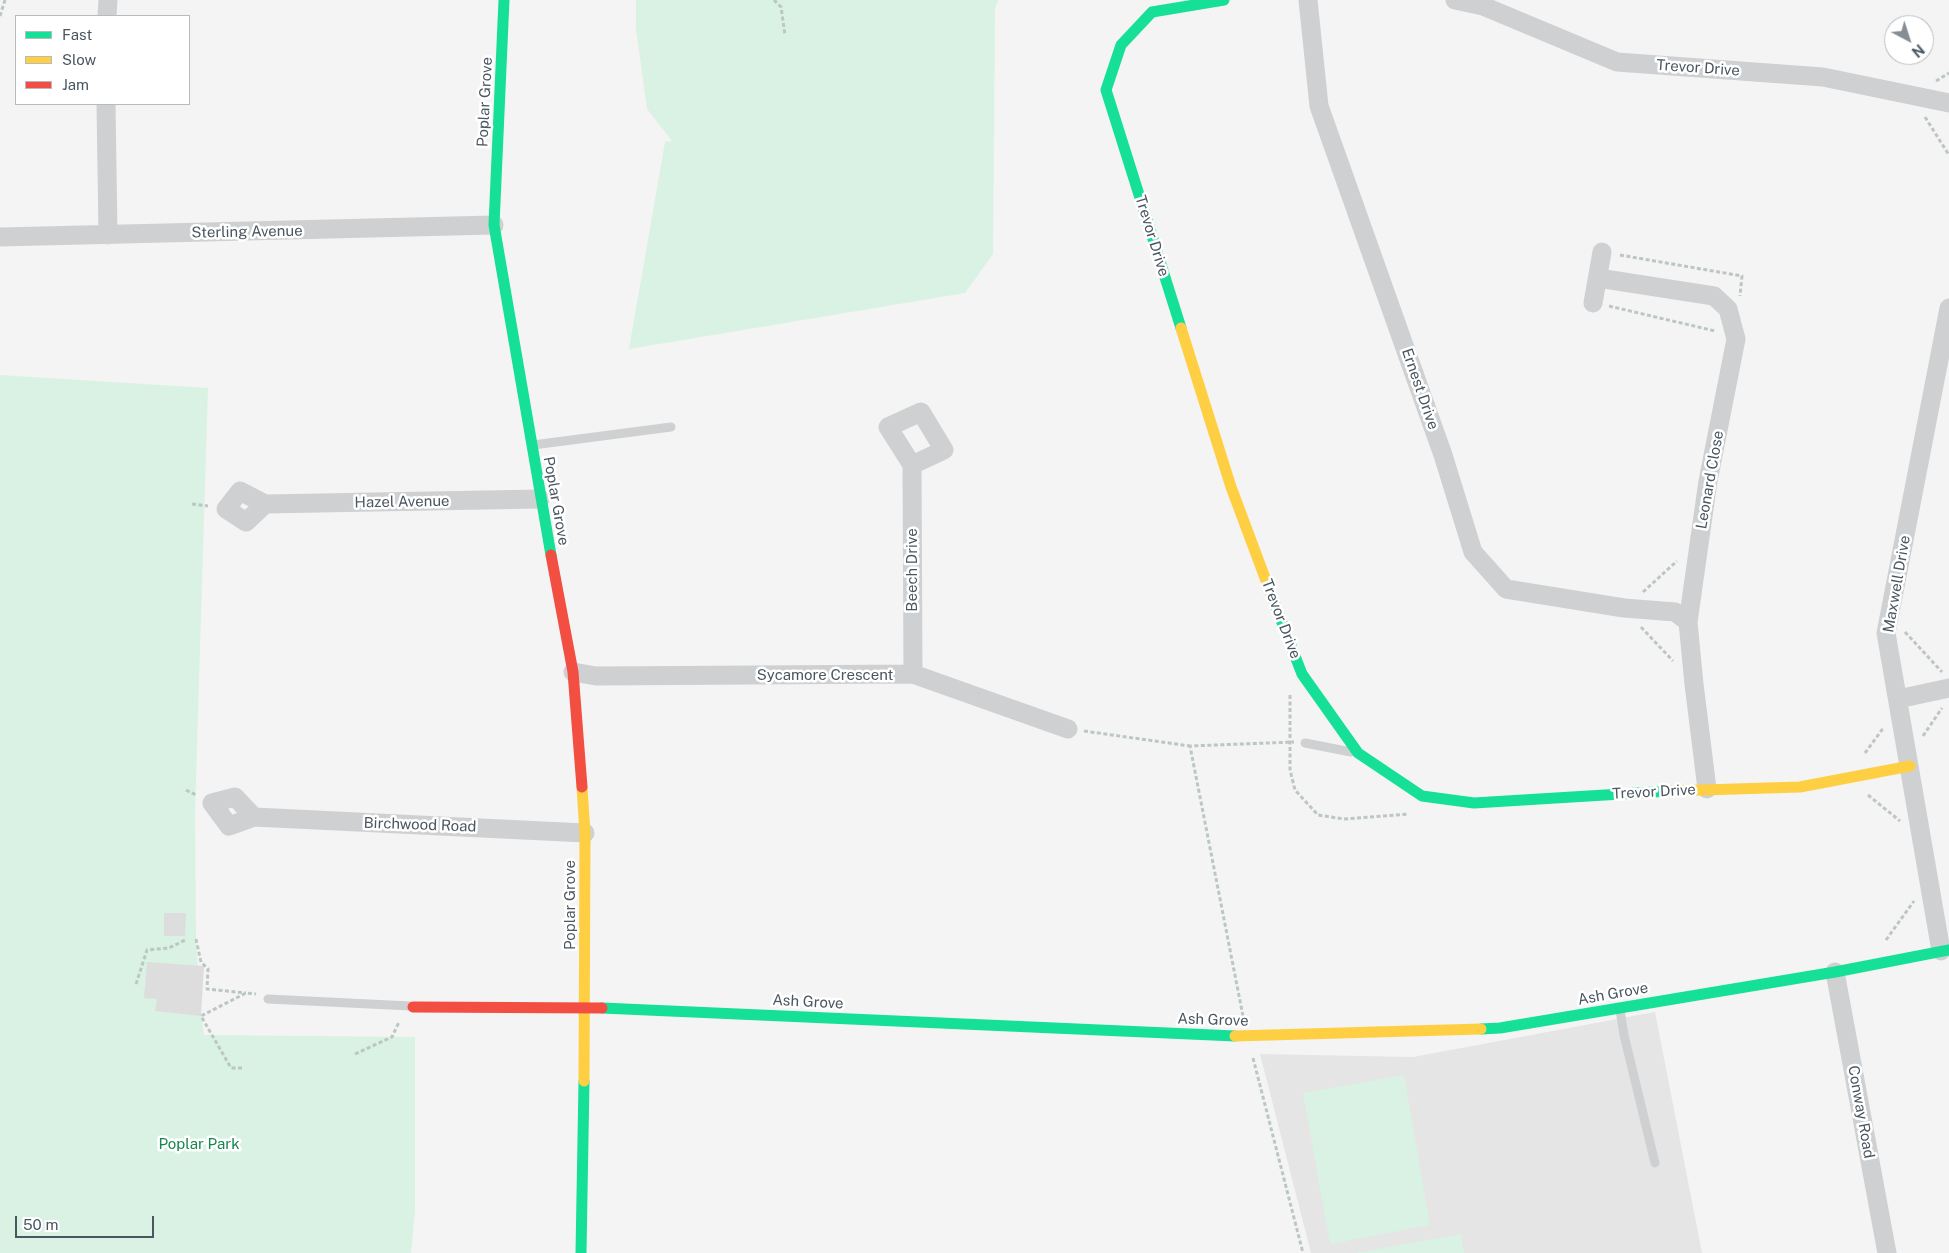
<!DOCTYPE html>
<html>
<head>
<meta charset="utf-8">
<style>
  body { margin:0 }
  #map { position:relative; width:1949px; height:1253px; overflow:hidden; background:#f4f4f4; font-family:"Public Sans",sans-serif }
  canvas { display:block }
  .legend { position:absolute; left:15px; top:15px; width:175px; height:90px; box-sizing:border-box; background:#fff; border:1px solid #b7bbc0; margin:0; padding:6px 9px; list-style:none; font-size:15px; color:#4a5661 }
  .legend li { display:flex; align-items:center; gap:10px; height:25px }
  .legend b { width:25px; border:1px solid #b7bbc0 }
  .north { position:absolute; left:1884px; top:15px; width:50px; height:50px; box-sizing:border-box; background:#fff; border:1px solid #b7bbc0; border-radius:50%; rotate:140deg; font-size:14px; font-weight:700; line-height:20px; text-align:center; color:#4a5661 }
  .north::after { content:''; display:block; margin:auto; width:18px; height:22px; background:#868d94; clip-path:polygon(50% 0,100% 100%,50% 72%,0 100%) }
  .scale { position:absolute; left:15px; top:1216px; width:139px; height:22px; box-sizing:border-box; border:2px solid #4a5661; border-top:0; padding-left:6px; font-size:15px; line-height:18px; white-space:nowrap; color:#4a5661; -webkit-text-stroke:4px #fff; paint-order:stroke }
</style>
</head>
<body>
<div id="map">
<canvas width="1949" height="1253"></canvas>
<ul class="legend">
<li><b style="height:6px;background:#16e098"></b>Fast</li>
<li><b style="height:6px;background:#ffcf43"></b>Slow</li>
<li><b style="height:6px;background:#f24e42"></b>Jam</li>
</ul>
<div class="north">N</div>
<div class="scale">50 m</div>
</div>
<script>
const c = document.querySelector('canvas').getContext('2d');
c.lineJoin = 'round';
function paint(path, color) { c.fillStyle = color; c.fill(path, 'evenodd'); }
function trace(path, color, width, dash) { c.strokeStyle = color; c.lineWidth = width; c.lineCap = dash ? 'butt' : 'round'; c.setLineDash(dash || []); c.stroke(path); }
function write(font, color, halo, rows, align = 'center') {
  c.font = font + ' "Public Sans",sans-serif'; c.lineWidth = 5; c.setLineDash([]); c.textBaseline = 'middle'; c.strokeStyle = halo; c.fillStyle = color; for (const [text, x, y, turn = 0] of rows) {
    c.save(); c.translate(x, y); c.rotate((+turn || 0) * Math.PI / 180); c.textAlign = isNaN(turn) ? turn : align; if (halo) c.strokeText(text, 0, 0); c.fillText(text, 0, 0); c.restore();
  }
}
const education = new Path2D(`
  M1655,1012L1702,1253H1311L1260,1054L1413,1057Z`);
const green = new Path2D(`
  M636,0H998L995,8L993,254L965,293L629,349L665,142L672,141L647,109L636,29Z
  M0,375L208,388L195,811L196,939L201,1016L204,1035L415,1037V1212L411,1253H0Z
  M1404,1075L1430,1225L1330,1244L1303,1093Z
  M1461,1234L1464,1253H1356Z`);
const building = new Path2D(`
  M164,913H186L185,936H164Z
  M147,962L204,966L201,1016L155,1011L157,999L144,998Z`);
const path = new Path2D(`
  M774,0L781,7L785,35
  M0,16L5,0
  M1936,81L1949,73
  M1925,117L1949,155
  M1620,255L1742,276L1740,296
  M1609,306L1715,331
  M192,504L208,506
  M1643,592L1677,561
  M1641,627L1673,661
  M1905,632L1942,672
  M1290,695V770L1295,790L1318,815L1344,819L1409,814
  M1084,731L1190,746
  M1923,736L1942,708
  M1865,753L1884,727
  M186,790L196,795
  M1868,795L1900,821
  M196,939L201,962L208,969L207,989L246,993
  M1886,940L1914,901
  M136,984L147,950L169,948L187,939
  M1243,1016L1190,746L1294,742
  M355,1054L392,1037L399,1022
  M1253,1058L1303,1253
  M242,1068H231L201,1016L246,993L256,994`);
const lane = new Path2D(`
  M533,445L671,427
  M1305,743L1351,752
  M268,999L410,1006
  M1620,1010L1624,1035L1655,1163`);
const street = new Path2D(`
  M1308,0L1319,106L1443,455L1473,552L1506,589L1624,608L1675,612L1688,622
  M1455,0L1483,6L1617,62L1823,77L1949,103
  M107,16L108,0
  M106,104L108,235
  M0,237L494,225
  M1598,278L1714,296L1728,309L1736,339L1708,481L1688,622L1694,684L1707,789
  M1593,303L1602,252
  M912,465L944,450L921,412L888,427L912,465L913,674
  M265,504L246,522L226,509L240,491L265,504L540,499
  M573,672L596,676L913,674L1068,729
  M1898,699L1949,688
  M254,817L235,797L212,803L229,826L254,817L585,833
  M1941,951L1886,633L1949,308
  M1835,972L1887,1253`);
const fast = new Path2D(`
  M504,0L494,225L551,555
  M1181,328L1106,90L1121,45L1152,12L1224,0
  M1271,594L1302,674L1358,753L1422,796L1474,803L1670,791
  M602,1008L1235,1036
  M1481,1029L1500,1028L1835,972L1949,950
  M581,1253L584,1081`);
const slow = new Path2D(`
  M1181,328L1231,487L1271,594
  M582,787L585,833L584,1081
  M1670,791L1800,787L1910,766
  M1235,1036L1481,1029`);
const jam = new Path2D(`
  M551,555L573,672L582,787
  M413,1007L602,1008`);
const streetNames = [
  ["Trevor Drive",1698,68,4],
  ["Poplar Grove",485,102,-87],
  ["Sterling Avenue",247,232,-1],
  ["Trevor Drive",1152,236,73],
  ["Ernest Drive",1420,389,71],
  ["Leonard Close",1710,480,-80],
  ["Poplar Grove",556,501,80],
  ["Hazel Avenue",402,502,-1],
  ["Beech Drive",912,570,-90],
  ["Maxwell Drive",1897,584,-80],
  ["Trevor Drive",1281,619,69],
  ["Sycamore Crescent",825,675],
  ["Trevor Drive",1654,792,-3],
  ["Birchwood Road",420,825,2],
  ["Poplar Grove",570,905,-90],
  ["Ash Grove",1613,994,-10],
  ["Ash Grove",808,1002,3],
  ["Ash Grove",1213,1020,2],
  ["Conway Road",1861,1112,80]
];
const parkNames = [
  ["Poplar Park",199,1144]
];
paint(education, '#e6e5e6');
paint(green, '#d9f2e3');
paint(building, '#ddddde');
trace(path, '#bcc7c4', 3, [4, 2.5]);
trace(lane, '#ced0d2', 9);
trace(street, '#ced0d2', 19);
trace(fast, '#16e098', 11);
trace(slow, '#ffcf43', 11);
trace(jam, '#f24e42', 11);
write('15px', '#4a5661', '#fff', streetNames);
write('15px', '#17864f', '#fff', parkNames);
</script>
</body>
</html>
